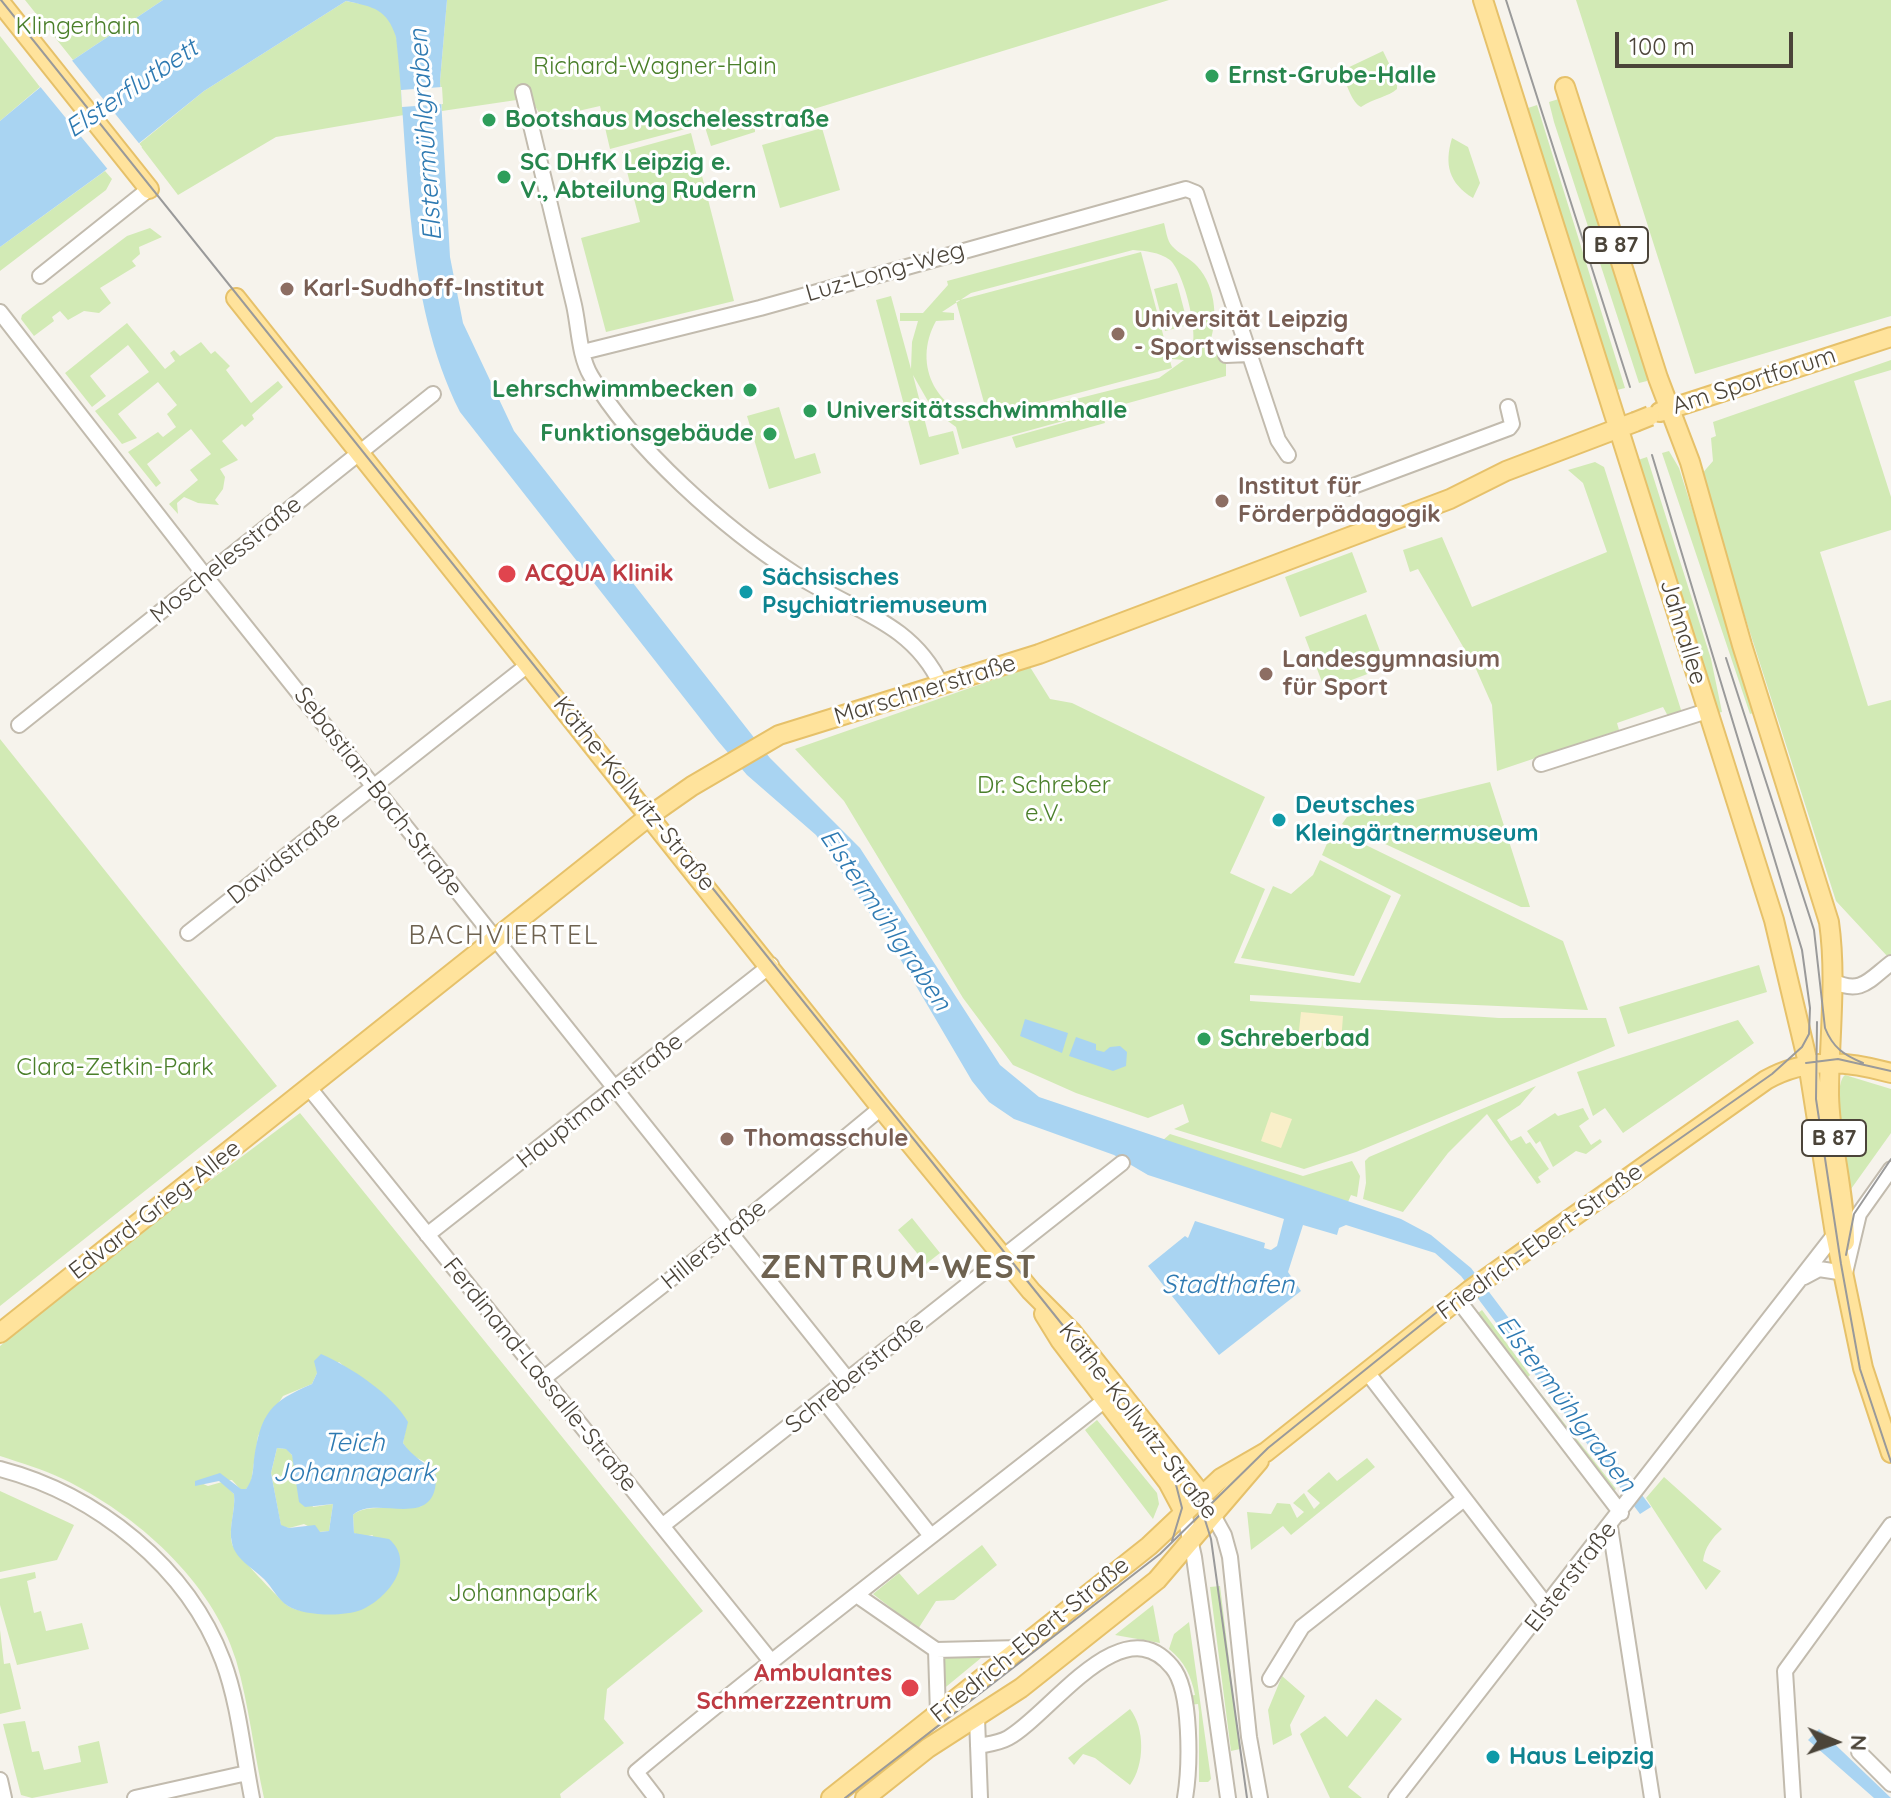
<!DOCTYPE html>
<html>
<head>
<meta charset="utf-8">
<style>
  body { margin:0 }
  #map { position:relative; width:1891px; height:1798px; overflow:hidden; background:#f6f3ec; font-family:Quicksand,sans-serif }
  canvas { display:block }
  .north { position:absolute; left:1795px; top:1702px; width:80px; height:80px; -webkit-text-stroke:6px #fff; paint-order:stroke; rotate:92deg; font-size:22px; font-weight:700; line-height:32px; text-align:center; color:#4b4439 }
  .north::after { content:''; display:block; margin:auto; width:28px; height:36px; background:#4b4439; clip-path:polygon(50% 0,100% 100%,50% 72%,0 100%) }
  .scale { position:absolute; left:1615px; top:32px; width:178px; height:36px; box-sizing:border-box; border:4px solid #4b4439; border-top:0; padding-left:10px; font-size:24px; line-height:28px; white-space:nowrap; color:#4b4439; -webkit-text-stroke:6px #fff; paint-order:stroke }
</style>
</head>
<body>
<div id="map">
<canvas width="1891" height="1798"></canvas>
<div class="north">N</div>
<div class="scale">100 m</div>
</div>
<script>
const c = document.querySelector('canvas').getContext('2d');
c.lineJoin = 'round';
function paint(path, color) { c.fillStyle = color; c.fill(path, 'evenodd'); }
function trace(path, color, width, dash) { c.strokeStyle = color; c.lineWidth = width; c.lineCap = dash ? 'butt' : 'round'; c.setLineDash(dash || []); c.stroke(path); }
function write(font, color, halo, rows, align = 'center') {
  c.font = font + ' Quicksand,sans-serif'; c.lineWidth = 6; c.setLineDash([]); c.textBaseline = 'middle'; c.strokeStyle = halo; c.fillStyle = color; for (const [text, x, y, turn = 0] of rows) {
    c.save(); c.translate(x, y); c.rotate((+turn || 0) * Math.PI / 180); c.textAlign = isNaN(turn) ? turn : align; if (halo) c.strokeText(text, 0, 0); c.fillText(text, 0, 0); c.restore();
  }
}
const green = new Path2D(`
  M25,0H163L73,60Z
  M447,0H1169L755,127V132L711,146L704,124L610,149L600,106L543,119L530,98L442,111L440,81Z
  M1576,0H1891V316L1695,374Z
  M346,1C357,4 375,4 383,11C403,26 402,91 404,115L276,137L178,195L139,144L204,91Z
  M0,36L40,87L0,121Z
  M1383,51L1397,80V89C1388,97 1374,98 1361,107C1352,103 1344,80 1343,70Z
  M1562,98L1647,370V381L1639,383L1554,122L1549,102Z
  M1537,105L1625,388L1617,390L1525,109Z
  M822,128L840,190L780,208L762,145Z
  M691,133L734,301L606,332L581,238L640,222L622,152Z
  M1452,138L1468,147L1480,183L1473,198C1449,183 1444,165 1452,138Z
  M105,171L112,179L106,190L0,271V247Z
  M1164,223C1166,230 1167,241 1172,246C1179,254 1190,258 1197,266C1217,288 1219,323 1207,350H1226V376L962,449L956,427L933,410L913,375L929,437L953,431L959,454L920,465L876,300L891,296L911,369L912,342L918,321H900V313H923L948,285L947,281ZM1133,250C1146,251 1159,252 1170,260C1184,272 1200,336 1191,351L1172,352V359L1184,360L1159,378L989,421C938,415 911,366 936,321L954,320V313L942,312L971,293Z
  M150,228L162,237L139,247L140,254L132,261L136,266L100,288L111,303L99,313L84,311L68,320L60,311L52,317L54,321L34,336L21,319L22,315L127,236Z
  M1141,252L1172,368L988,417L956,301Z
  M1177,283L1188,325L1165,331L1154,289Z
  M127,323L165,369L175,361L170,353L174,350L180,356L201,342L211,354L215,351L230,366L226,370L251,403L278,381L283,387L252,415L254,419L245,427L242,424L222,441L238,460L220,469L225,477L223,489L215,500L219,505L198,503L184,497L177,503L178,514L169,504L198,480L190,470L211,454L191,429L147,464L161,483L156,487L128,452L158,432L163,437L176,427L167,414L177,405L158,382L118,414L137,438L122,444L95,411L149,372L128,345L90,376L106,396L92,407L65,373Z
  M1891,360V370L1854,381L1891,497V530L1820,552L1868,706L1891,700V954L1888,957L1836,901L1700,476L1713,461L1711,438L1716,436L1713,422Z
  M779,407L795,459L815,453L821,473L769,489L747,416Z
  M1102,412L1105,423L1016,448L1012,437Z
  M1669,451L1679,468L1757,712L1750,714L1662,453Z
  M1647,457L1711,659L1722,712L1717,713L1639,464L1638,460Z
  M1595,462L1604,467L1682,713L1669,718L1663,707L1617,723L1619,730L1497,771L1492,705L1476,669L1418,569L1410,572L1403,550L1442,537L1472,607L1607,552L1583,483L1568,470Z
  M1352,552L1367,592L1300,617L1285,577Z
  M1366,614L1386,667L1325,690L1305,637Z
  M1030,667L1050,699L1072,703L1265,797L1230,873L1265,889L1234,963L1360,983L1401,895L1322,855L1332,832L1337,831L1563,941L1588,1010L1250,995V1001L1499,1018H1606L1615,1046L1356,1152L1304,1169L1174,1129L1189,1122L1183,1104L1148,1118L1076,1093L1013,1065L963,998L844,801L795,749Z
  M0,739L277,1086L0,1306Z
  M1490,782L1530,907H1521L1342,824L1347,817Z
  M1320,860L1391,896L1354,976L1241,958L1273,886L1291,894L1313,875Z
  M1759,965L1767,992L1628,1034L1619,1007Z
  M1738,1020L1754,1043L1623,1133L1605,1108L1593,1116L1577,1072Z
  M1845,1075L1891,1089V1133L1851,1189C1848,1168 1830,1087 1845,1075Z
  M1536,1086L1520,1105L1497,1120L1511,1141L1521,1136L1526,1144L1530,1142L1549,1169L1538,1177L1541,1182L1537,1184L1487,1114L1448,1153L1403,1212L1363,1199L1366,1183L1365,1161L1369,1157Z
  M1583,1108L1589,1119L1579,1126L1591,1145L1600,1139L1602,1142L1586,1154L1576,1151L1553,1167L1540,1141L1536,1144L1527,1131L1555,1113L1558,1116Z
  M300,1113L703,1611L607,1689L604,1719L624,1743L560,1794L561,1798H264C254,1753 249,1705 236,1660C212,1581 136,1514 63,1479C43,1469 21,1463 0,1456V1346L152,1224ZM339,1362L407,1422L403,1443L411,1455L427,1463L422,1506C402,1511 365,1503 353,1515L354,1533L363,1537L373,1535L332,1614C319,1612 301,1613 290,1607C283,1604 233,1550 232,1544C228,1528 236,1510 234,1494L222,1482L208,1486L196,1481L232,1480L241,1490L246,1489L251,1483L258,1436L283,1396L312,1384L317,1373Z
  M1170,1134L1303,1176L1352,1161L1360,1176L1357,1197L1351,1195L1348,1202L1162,1141Z
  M912,1218L940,1253L926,1264L898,1230Z
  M1482,1310L1530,1375L1528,1377L1616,1489L1613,1492L1478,1313Z
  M1097,1420L1157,1493L1159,1504L1153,1519L1085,1430Z
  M277,1448L287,1449L292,1455L313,1507L333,1504L329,1531L319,1532L304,1524L289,1528L281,1526L271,1473Z
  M1367,1458L1375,1467L1291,1535L1283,1526L1251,1550L1247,1512L1271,1514L1277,1503L1290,1504L1297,1518L1304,1512L1293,1503L1304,1493L1314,1509L1320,1503L1307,1491L1329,1472L1337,1481Z
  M1664,1477L1722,1529C1712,1538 1705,1547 1703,1561L1721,1571L1706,1590L1646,1498Z
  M0,1491L74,1525L57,1560L0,1572Z
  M982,1545L997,1565L954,1600L936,1601L918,1629L873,1594L899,1573L918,1595Z
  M35,1572L36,1578L27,1581L34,1613L41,1611L46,1631L82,1623L89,1649L17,1665L0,1605V1579Z
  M1220,1586L1240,1749L1231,1751L1210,1587Z
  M1153,1605L1160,1643L1115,1635Z
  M1189,1622L1211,1779L1208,1782H1199V1712L1198,1704L1189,1705L1188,1696L1195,1695C1191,1676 1185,1662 1169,1649L1174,1634Z
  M0,1630L4,1664L10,1663L21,1709L0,1714Z
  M977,1655L981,1658L941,1691L944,1657Z
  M1282,1676L1305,1696L1290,1725L1292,1735L1273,1745L1268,1710Z
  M1376,1699L1402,1719L1348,1787L1362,1798H1330L1300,1734L1325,1716L1347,1737Z
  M1130,1709C1145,1728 1145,1765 1130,1785L1095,1758L1083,1754L1074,1765L1068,1758Z
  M25,1721L32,1752L39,1751L44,1770L81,1762L78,1746L99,1741L108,1783L32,1798L21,1795L3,1724Z`);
const sand = new Path2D(`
  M1301,1012L1343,1016L1341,1043L1298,1039Z
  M1271,1112L1292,1119L1281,1148L1261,1141Z`);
const water = new Path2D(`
  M163,0H447L440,81L450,257L463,323L514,431L770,758L860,848L1000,1065L1039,1097L1401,1219L1431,1235L1471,1268L1651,1507L1640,1514L1461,1276L1435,1253L1346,1225L1339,1228L1337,1235L1303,1225L1288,1272L1301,1291L1219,1355L1148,1266L1185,1236L1188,1238L1195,1221L1265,1243L1264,1248L1271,1250L1277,1246L1284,1219L1148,1175L1114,1155L1014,1119L989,1102L972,1081L895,950L816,835L747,775L718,741L460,412C403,298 410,161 396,37C387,9 374,7 346,1L204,91L102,173L0,247V121L73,60Z
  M1025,1019L1068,1033L1062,1053L1020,1036Z
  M1076,1037L1096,1044V1050L1104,1052L1110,1047L1120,1046L1127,1052L1126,1066L1113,1071L1069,1056Z
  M321,1354C351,1367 392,1394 408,1422L403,1443C412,1457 426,1462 436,1475C438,1534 374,1493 353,1515L354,1533L389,1539C417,1563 387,1599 361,1610C343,1617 304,1616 288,1606C277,1599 273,1588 264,1579C253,1568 235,1559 232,1543C228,1527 236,1510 234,1494L219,1481L195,1486V1481L220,1473L241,1489H246C253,1480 253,1470 254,1459C261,1413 270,1402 312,1384L317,1373L314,1361ZM277,1448L286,1449L292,1455L299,1502L305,1507L333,1504L329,1531L320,1532L315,1525L289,1528L281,1525L271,1473Z
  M1819,1729L1891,1798H1874L1808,1740Z`);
const pier = new Path2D(`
  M70,58L142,147L110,172L38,84Z
  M442,87L443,104L402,107L401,90Z`);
const minor = new Path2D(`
  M523,92C540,163 557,234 574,305C579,327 579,356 591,376C633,448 725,529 795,574C850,610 912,621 941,685
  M40,276L149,189
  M0,312L206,577L849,1381
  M583,352L760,308L1186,189L1196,193L1278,440L1288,455
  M1226,355L1249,354
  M1348,488L1509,428L1512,424L1508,407
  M19,725L433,394
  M1541,764L1707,711
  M188,933L529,664
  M1833,981C1861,995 1869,980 1891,963
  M310,1089L770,1660
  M427,1235L771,965
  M1804,1277L1819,1269L1845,1273L1859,1214L1891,1169
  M1458,1300L1621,1513
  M1367,1372L1547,1606
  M544,1378L731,1232L881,1108
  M824,1401L931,1536
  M0,1469C96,1494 188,1567 223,1661C239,1704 243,1753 252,1798
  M1202,1495L1224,1535L1230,1557L1249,1737L1260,1798
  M1184,1512L1194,1557L1228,1798
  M662,1526L1122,1163
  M1610,1527L1652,1798
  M858,1596L936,1650L1020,1648
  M936,1650L938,1714
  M1270,1679L1302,1627L1464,1499
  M977,1718L980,1798
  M978,1746C988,1744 999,1743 1008,1738C1050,1715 1122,1605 1172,1667C1192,1690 1190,1768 1185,1798
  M1859,1752L1891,1784
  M0,1780L4,1798
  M135,1798L247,1773
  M656,1798L636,1772C789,1644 949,1524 1105,1400
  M1396,1798L1835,1234
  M1793,1798L1785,1671L1891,1525`);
const major = new Path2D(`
  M1483,0L1774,920L1808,1063L1835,1234L1863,1368L1891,1453
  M0,2L149,189
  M1565,87L1658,378L1690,462L1742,645L1829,922C1837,979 1829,1037 1829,1095C1830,1144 1845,1192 1845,1242
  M236,298L881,1108L1031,1291L1072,1332L1202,1495
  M1660,412L1891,337
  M1044,1314L1060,1340L1168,1482L1184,1512
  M0,1333L652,814L692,786L779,735L1039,654L1450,499L1506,471L1635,422
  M831,1798L1149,1546L1221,1478L1266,1452L1470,1290L1766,1080C1807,1057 1847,1061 1891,1073
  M865,1798L928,1748L1021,1688L1157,1580L1259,1461`);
const tram = new Path2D(`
  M1,0L1186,1479L1200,1504L1211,1539L1247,1798
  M1506,0L1630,387
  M1726,658L1814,930L1825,1028C1833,1048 1844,1055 1863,1063
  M1817,1022L1816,1099L1841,1264L1860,1369L1891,1462
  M1806,1063L1838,1059L1891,1071
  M1846,1255L1854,1214L1891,1159
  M1172,1541L1182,1508L1173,1473
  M845,1798L1160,1554L1268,1448L1468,1287L1772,1074L1802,1047L1809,1034L1810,1008L1802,950L1652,455`);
const majorBridge = new Path2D(`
  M1635,422L1650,416`);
const markers = [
  [1212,76,8,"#2e9e5b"],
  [489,120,8,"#2e9e5b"],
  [504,177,8,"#2e9e5b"],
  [287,289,8,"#8d6e63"],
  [1118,334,8,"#8d6e63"],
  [750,390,8,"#2e9e5b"],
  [810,411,8,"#2e9e5b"],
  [770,434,8,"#2e9e5b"],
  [1222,501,8,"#8d6e63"],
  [507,574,10,"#e0444e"],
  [746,592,8,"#0f9aa8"],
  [1266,674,8,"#8d6e63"],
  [1279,820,8,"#0f9aa8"],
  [1204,1039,8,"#2e9e5b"],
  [727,1139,8,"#8d6e63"],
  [910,1688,10,"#e0444e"],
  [1493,1757,8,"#0f9aa8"]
];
const shields = [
  [1616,245,64],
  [1834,1138,64]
];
const shieldNames = [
  ["B 87",1616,245],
  ["B 87",1834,1138]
];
const parkNames = [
  ["Klingerhain",78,27],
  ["Richard-Wagner-Hain",655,67],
  ["Dr. Schreber",1044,786],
  ["e.V.",1044,814],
  ["Clara-Zetkin-Park",115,1068],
  ["Johannapark",523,1594]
];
const leisureNames = [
  ["Ernst-Grube-Halle",1228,76],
  ["Bootshaus Moschelesstraße",505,120],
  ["SC DHfK Leipzig e.",520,163],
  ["V., Abteilung Rudern",520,191],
  ["Lehrschwimmbecken",734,390,"right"],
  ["Universitätsschwimmhalle",826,411],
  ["Funktionsgebäude",754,434,"right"],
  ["Schreberbad",1220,1039]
];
const streetNames = [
  ["Luz-Long-Weg",885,272,-16],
  ["Am Sportforum",1754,381,-18],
  ["Moschelesstraße",226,560,-39],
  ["Jahnallee",1683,632,73],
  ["Marschnerstraße",925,690,-17],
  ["Sebastian-Bach-Straße",378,792,52],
  ["Käthe-Kollwitz-Straße",634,794,51],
  ["Davidstraße",284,858,-38],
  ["Hauptmannstraße",600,1101,-38],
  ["Edvard-Grieg-Allee",155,1210,-38],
  ["Friedrich-Ebert-Straße",1540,1242,-36],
  ["Hillerstraße",714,1245,-39],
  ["Ferdinand-Lassalle-Straße",540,1375,51],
  ["Schreberstraße",855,1375,-39],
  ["Käthe-Kollwitz-Straße",1138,1421,52],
  ["Elsterstraße",1571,1577,-52],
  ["Friedrich-Ebert-Straße",1030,1640,-39]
];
const educationNames = [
  ["Karl-Sudhoff-Institut",303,289],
  ["Universität Leipzig",1134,320],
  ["- Sportwissenschaft",1134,348],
  ["Institut für",1238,487],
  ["Förderpädagogik",1238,515],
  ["Landesgymnasium",1282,660],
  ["für Sport",1282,688],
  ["Thomasschule",743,1139]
];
const healthNames = [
  ["ACQUA Klinik",525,574],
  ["Ambulantes",892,1674,"right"],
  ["Schmerzzentrum",892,1702,"right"]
];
const cultureNames = [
  ["Sächsisches",762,578],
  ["Psychiatriemuseum",762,606],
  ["Deutsches",1295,806],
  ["Kleingärtnermuseum",1295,834],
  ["Haus Leipzig",1509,1757]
];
const waterNames = [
  ["Elsterflutbett",132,89,-34],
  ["Elstermühlgraben",426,135,-94],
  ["Elstermühlgraben",885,920,56],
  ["Stadthafen",1228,1285],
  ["Elstermühlgraben",1566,1404,53],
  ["Teich",354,1443],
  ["Johannapark",354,1473]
];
const neighbourhoodNames = [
  ["BACHVIERTEL",504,936]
];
const districtNames = [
  ["ZENTRUM-WEST",899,1268]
];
paint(green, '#d2eab5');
paint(sand, '#f9efc9');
paint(water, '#a9d4f2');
paint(pier, '#f6f3ec');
trace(minor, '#c2bbae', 18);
trace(major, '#e6c16a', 22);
trace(minor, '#fff', 14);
trace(major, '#ffe39c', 18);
trace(tram, '#9a9a9a', 2);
trace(majorBridge, '#e6c16a', 22, []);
trace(majorBridge, '#ffe39c', 18);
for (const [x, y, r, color] of markers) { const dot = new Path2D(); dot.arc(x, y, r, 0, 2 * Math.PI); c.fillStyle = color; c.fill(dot); trace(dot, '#fff', 3); }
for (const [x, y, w] of shields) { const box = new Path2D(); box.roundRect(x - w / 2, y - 18, w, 36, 6); c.fillStyle = '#fff'; c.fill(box); trace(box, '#4b4439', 2); }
write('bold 22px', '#4b4439', null, shieldNames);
write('24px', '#4a7f2a', '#fff', parkNames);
write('bold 24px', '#27864d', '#fff', leisureNames, 'left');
write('24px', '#4b4439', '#fff', streetNames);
write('bold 24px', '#785e54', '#fff', educationNames, 'left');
write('bold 24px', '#be3a42', '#fff', healthNames, 'left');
write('bold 24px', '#0d838f', '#fff', cultureNames, 'left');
write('italic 26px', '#2e7ab2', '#fff', waterNames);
c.letterSpacing = '2px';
write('26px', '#6e6250', '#fff', neighbourhoodNames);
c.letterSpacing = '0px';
c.letterSpacing = '2px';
write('bold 32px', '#6e6250', '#fff', districtNames);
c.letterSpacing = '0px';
</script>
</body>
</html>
